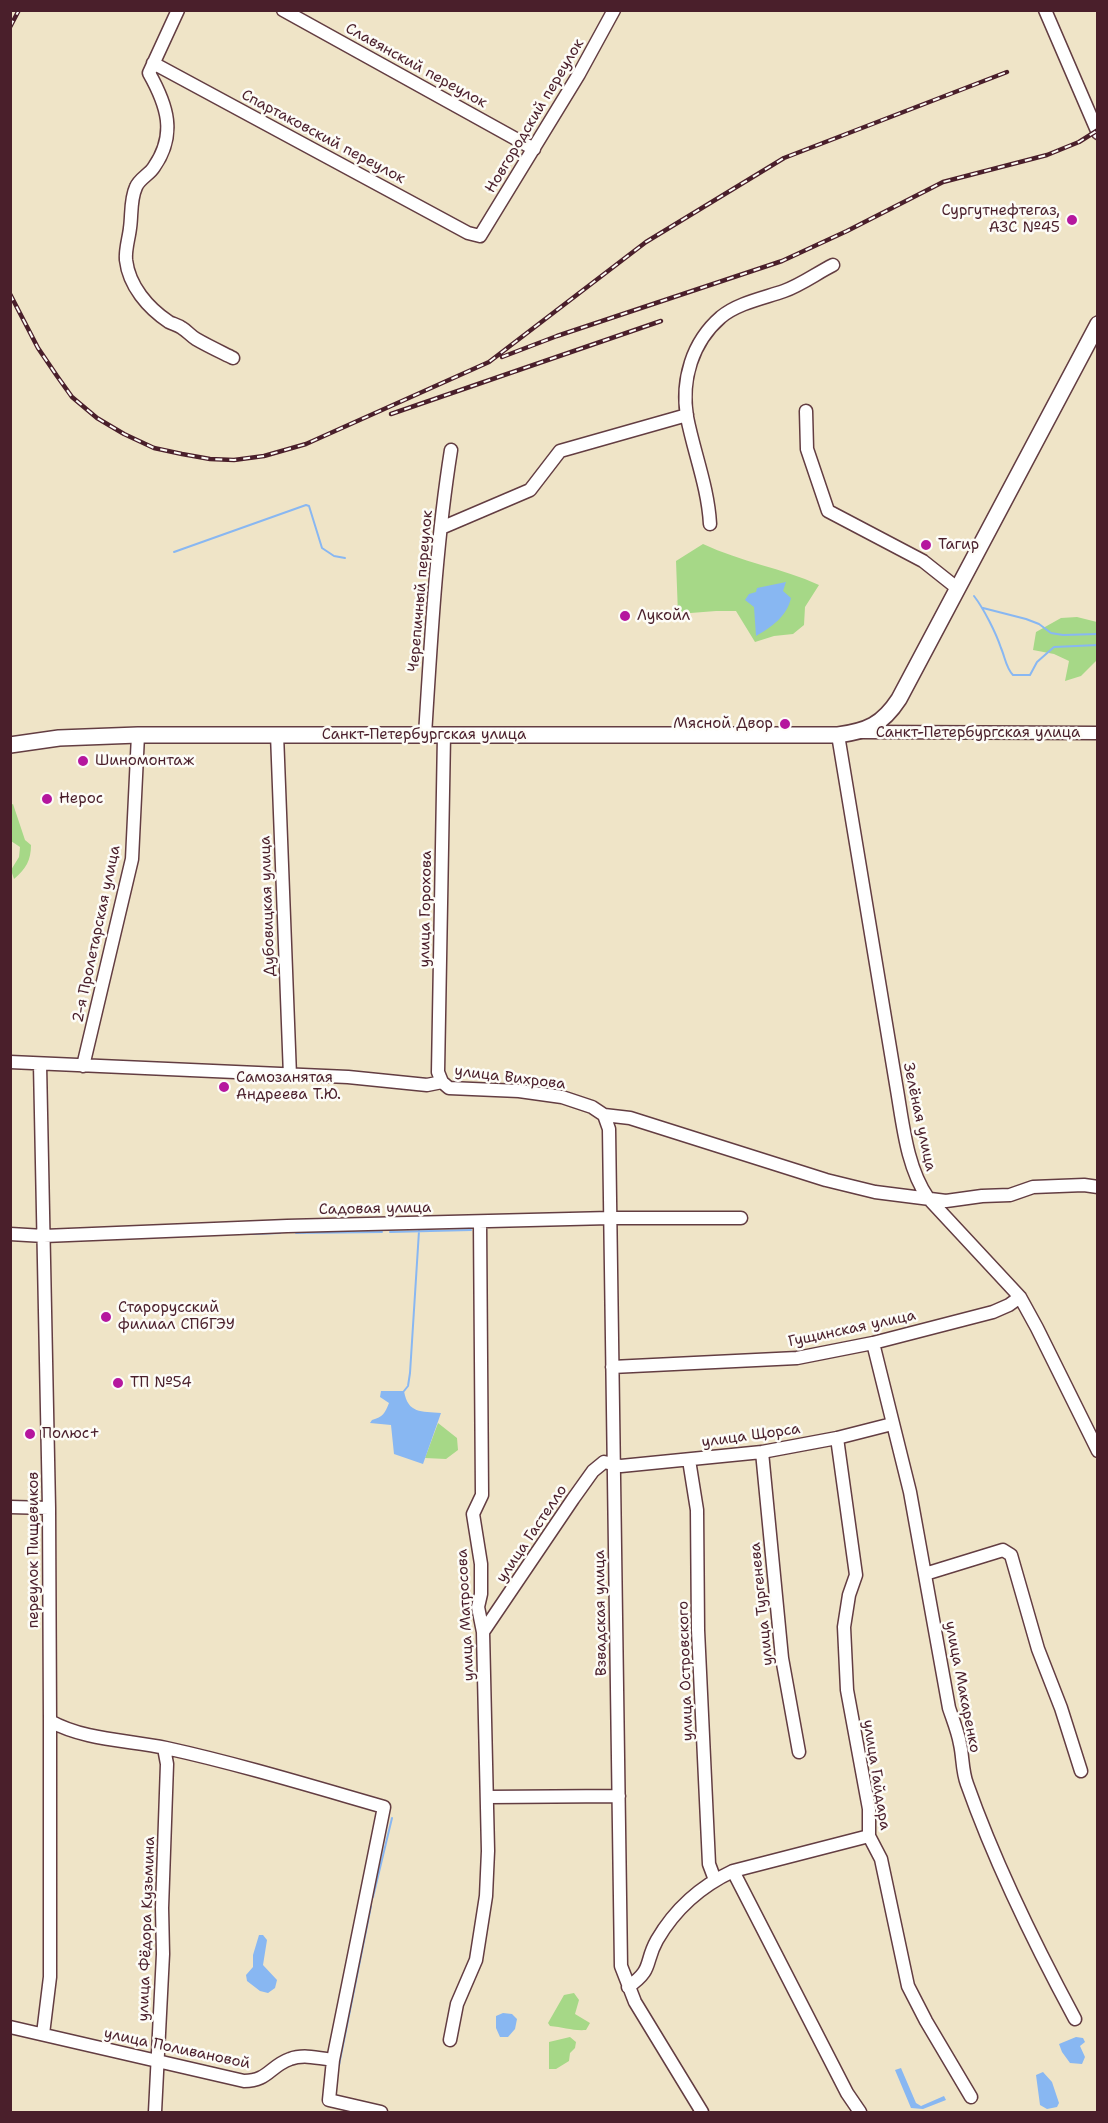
<!DOCTYPE html>
<html>
<head>
<meta charset="utf-8">
<style>
  body { margin:0 }
  #map { position:relative; width:1108px; height:2123px; overflow:hidden; background:#efe4c7; font-family:"Shantell Sans",sans-serif }
  canvas { display:block }
  .frame { position:absolute; inset:0; border:12px solid #4a1f2b; pointer-events:none }
</style>
</head>
<body>
<div id="map">
<canvas width="1108" height="2123"></canvas>
<div class="frame"></div>
</div>
<script>
const c = document.querySelector('canvas').getContext('2d');
c.lineJoin = 'round';
function paint(path, color) { c.fillStyle = color; c.fill(path, 'evenodd'); }
function trace(path, color, width, dash) { c.strokeStyle = color; c.lineWidth = width; c.lineCap = dash ? 'butt' : 'round'; c.setLineDash(dash || []); c.stroke(path); }
function write(font, color, halo, rows, align = 'center') {
  c.font = font + ' "Shantell Sans",sans-serif'; c.lineWidth = 5; c.setLineDash([]); c.textBaseline = 'middle'; c.strokeStyle = halo; c.fillStyle = color; for (const [text, x, y, turn = 0] of rows) {
    c.save(); c.translate(x, y); c.rotate((+turn || 0) * Math.PI / 180); c.textAlign = isNaN(turn) ? turn : align; if (halo) c.strokeText(text, 0, 0); c.fillText(text, 0, 0); c.restore();
  }
}
const green = new Path2D(`
  M703,544C741,562 782,568 819,585L805,607L804,625L793,634L774,636L755,642L736,611H716L678,614L676,561Z
  M1077,617L1097,622V660L1081,676L1065,681L1069,661L1054,654L1033,650L1036,632L1061,618Z
  M13,804L25,840L31,845C31,860 26,869 14,879L11,870L19,857L20,847L11,841V805Z
  M438,1423L457,1438L458,1450L446,1459L425,1458Z
  M574,1993L579,2000L575,2014L590,2023L586,2030C573,2031 563,2027 550,2026L548,2023L564,1995Z
  M570,2037L576,2042L575,2048L570,2053L569,2061L556,2069H549V2042Z`);
const water = new Path2D(`
  M786,582L783,591L791,598C787,616 772,627 756,636L754,607L745,600L749,594L756,592L757,588Z
  M381,1391H404C408,1414 421,1411 441,1413L423,1464L394,1454L391,1425L370,1423L372,1420C383,1417 385,1413 389,1403L380,1397Z
  M259,1935H263L267,1940L263,1965L277,1980L275,1988L268,1993L260,1991L247,1981L246,1975L253,1967V1955Z
  M503,2013L512,2014L517,2019L515,2029L508,2037H500L496,2028V2016Z
  M1076,2037L1083,2038L1085,2042L1080,2046L1085,2057L1082,2064L1070,2063L1062,2052L1059,2044Z
  M901,2068L916,2103L921,2106L944,2096L946,2100L923,2109L911,2108L895,2070Z
  M1043,2072L1052,2082L1059,2103L1057,2107L1047,2109L1040,2105L1036,2075Z`);
const stream = new Path2D(`
  M174,552L306,505L309,506L322,548L334,556L345,558
  M974,596C984,609 996,633 1001,648C1005,657 1006,668 1013,675H1030L1037,662L1054,647L1098,645
  M983,608L1026,619L1039,624L1051,633L1063,635L1098,634
  M390,1232L471,1230
  M296,1233L382,1232
  M253,1234L280,1233
  M404,1391L408,1386L410,1373L419,1231
  M373,1897L392,1818
  M339,2065L371,1906`);
const minor = new Path2D(`
  M178,10L149,73C167,105 177,134 154,167C150,174 139,179 136,187C130,200 132,215 130,228C129,238 125,249 126,260C129,286 148,308 169,322C173,324 178,325 182,328C187,331 191,336 196,339C208,346 221,352 233,358
  M283,10L534,149
  M1045,10L1098,133
  M153,63L468,233L480,236L579,74L614,10
  M806,411L807,449L828,511L923,561L957,588
  M710,524C708,487 694,453 687,417C681,380 692,342 721,317C738,303 764,298 784,291C801,285 817,273 833,265
  M441,528L530,490L560,451L687,415
  M859,732L1098,733
  M277,734L290,1076
  M425,735C431,640 436,544 451,450
  M838,735L897,1090C903,1125 907,1168 928,1198L1020,1297L1037,1328L1098,1451
  M10,1062L348,1077L427,1085L442,1082L449,1088L519,1091L562,1097L592,1107L604,1115L630,1118L826,1180L875,1192L946,1201L982,1196L1010,1195L1033,1187L1084,1185L1098,1187
  M40,1064L49,1508L50,1721V1977L43,2034
  M83,1066L132,859L138,735
  M442,1082L438,1072L444,735
  M604,1115L609,1129L621,1966L635,2002L702,2112
  M10,1234L44,1236L287,1226L610,1218H741
  M873,1343L910,1492L949,1708C953,1720 958,1732 960,1744C963,1757 962,1771 967,1784C996,1866 1034,1943 1075,2019
  M612,1367L797,1358L873,1343L993,1312L1009,1305L1020,1297
  M837,1438L856,1575L849,1595L844,1627L847,1690L869,1809V1836L881,1859L908,1986L926,2021L971,2097
  M762,1452L782,1658L799,1752
  M689,1460L697,1510L698,1630L709,1864L715,1880
  M10,1507L49,1508
  M925,1574L1003,1550L1011,1555L1038,1649L1061,1708L1081,1771
  M483,1632L573,1499L593,1471L604,1462L621,1466L762,1452L837,1438L892,1424
  M50,1721C84,1740 127,1740 166,1748C239,1764 311,1786 384,1807L333,2060L329,2100L381,2112
  M488,1797L619,1796
  M733,1871L847,2093L860,2112
  M628,1987C654,1969 644,1963 657,1940C675,1909 701,1886 733,1871L869,1836
  M10,2027L244,2081C268,2081 270,2066 290,2059C303,2054 319,2058 333,2060
  M450,2040L457,2004L476,1960L486,1896L488,1851L483,1632L478,1607L481,1594V1564L473,1514L482,1495L480,1222
  M155,2112L163,1954L162,1908L167,1764L164,1748`);
const major = new Path2D(`
  M10,745L59,738L138,735H838C867,731 882,725 899,699L1098,324`);
const rail = new Path2D(`
  M10,27L19,10
  M10,294L38,348L57,376L72,397L97,418L124,434L154,448L182,454L210,459L234,460L264,456L306,444L489,362L646,242L784,158L1007,72
  M502,357L557,336L782,261L847,231L943,182L1047,155L1079,142L1098,130
  M391,414L661,321`);
const markers = [
  [1072,220,6,"#b5179e"],
  [926,545,6,"#b5179e"],
  [625,616,6,"#b5179e"],
  [785,724,6,"#b5179e"],
  [83,761,6,"#b5179e"],
  [47,799,6,"#b5179e"],
  [224,1087,6,"#b5179e"],
  [106,1317,6,"#b5179e"],
  [118,1383,6,"#b5179e"],
  [30,1434,6,"#b5179e"]
];
const streetNames = [
  ["Славянский переулок",416,66,29],
  ["Новгородский переулок",535,116,-59],
  ["Спартаковский переулок",323,137,28],
  ["Черепичный переулок",421,591,-85],
  ["Санкт-Петербургская улица",978,733],
  ["Санкт-Петербургская улица",424,735],
  ["Дубовицкая улица",268,906,-92],
  ["улица Горохова",426,909,-89],
  ["2-я Пролетарская улица",97,934,-78],
  ["улица Вихрова",510,1078,7],
  ["Зелёная улица",919,1117,78],
  ["Садовая улица",375,1209,-1],
  ["Гущинская улица",852,1329,-12],
  ["улица Щорса",751,1436,-8],
  ["улица Гастелло",532,1534,-56],
  ["переулок Пищевиков",34,1550,-90],
  ["улица Тургенева",762,1604,-96],
  ["Взвадская улица",601,1613,-91],
  ["улица Матросова",466,1615,-93],
  ["улица Островского",686,1671,-92],
  ["улица Макаренко",962,1687,79],
  ["улица Гайдара",876,1775,81],
  ["улица Фёдора Кузьмина",147,1929,-88],
  ["улица Поливановой",177,2049,12]
];
const poiNames = [
  ["Сургутнефтегаз,",1060,211,"right"],
  ["АЗС №45",1060,228,"right"],
  ["Тагир",938,545],
  ["Лукойл",637,616],
  ["Мясной Двор",773,724,"right"],
  ["Шиномонтаж",95,761],
  ["Нерос",59,799],
  ["Самозанятая",236,1078],
  ["Андреева Т.Ю.",236,1095],
  ["Старорусский",118,1308],
  ["филиал СПбГЭУ",118,1325],
  ["ТП №54",130,1383],
  ["Полюс+",42,1434]
];
paint(green, '#a6d887');
paint(water, '#88b7f2');
trace(stream, '#88b7f2', 2);
trace(minor, '#633d42', 15);
trace(major, '#633d42', 18);
trace(minor, '#fff', 12);
trace(major, '#fff', 15);
trace(rail, '#4a1f2b', 4.5);
trace(rail, '#fdfcf7', 2, [7]);
for (const [x, y, r, color] of markers) { const dot = new Path2D(); dot.arc(x, y, r, 0, 2 * Math.PI); c.fillStyle = color; c.fill(dot); trace(dot, '#fdfcf7', 2); }
write('15px', '#4a1f2b', '#fdfcf7', streetNames);
write('15px', '#4a1f2b', '#fdfcf7', poiNames, 'left');
</script>
</body>
</html>
